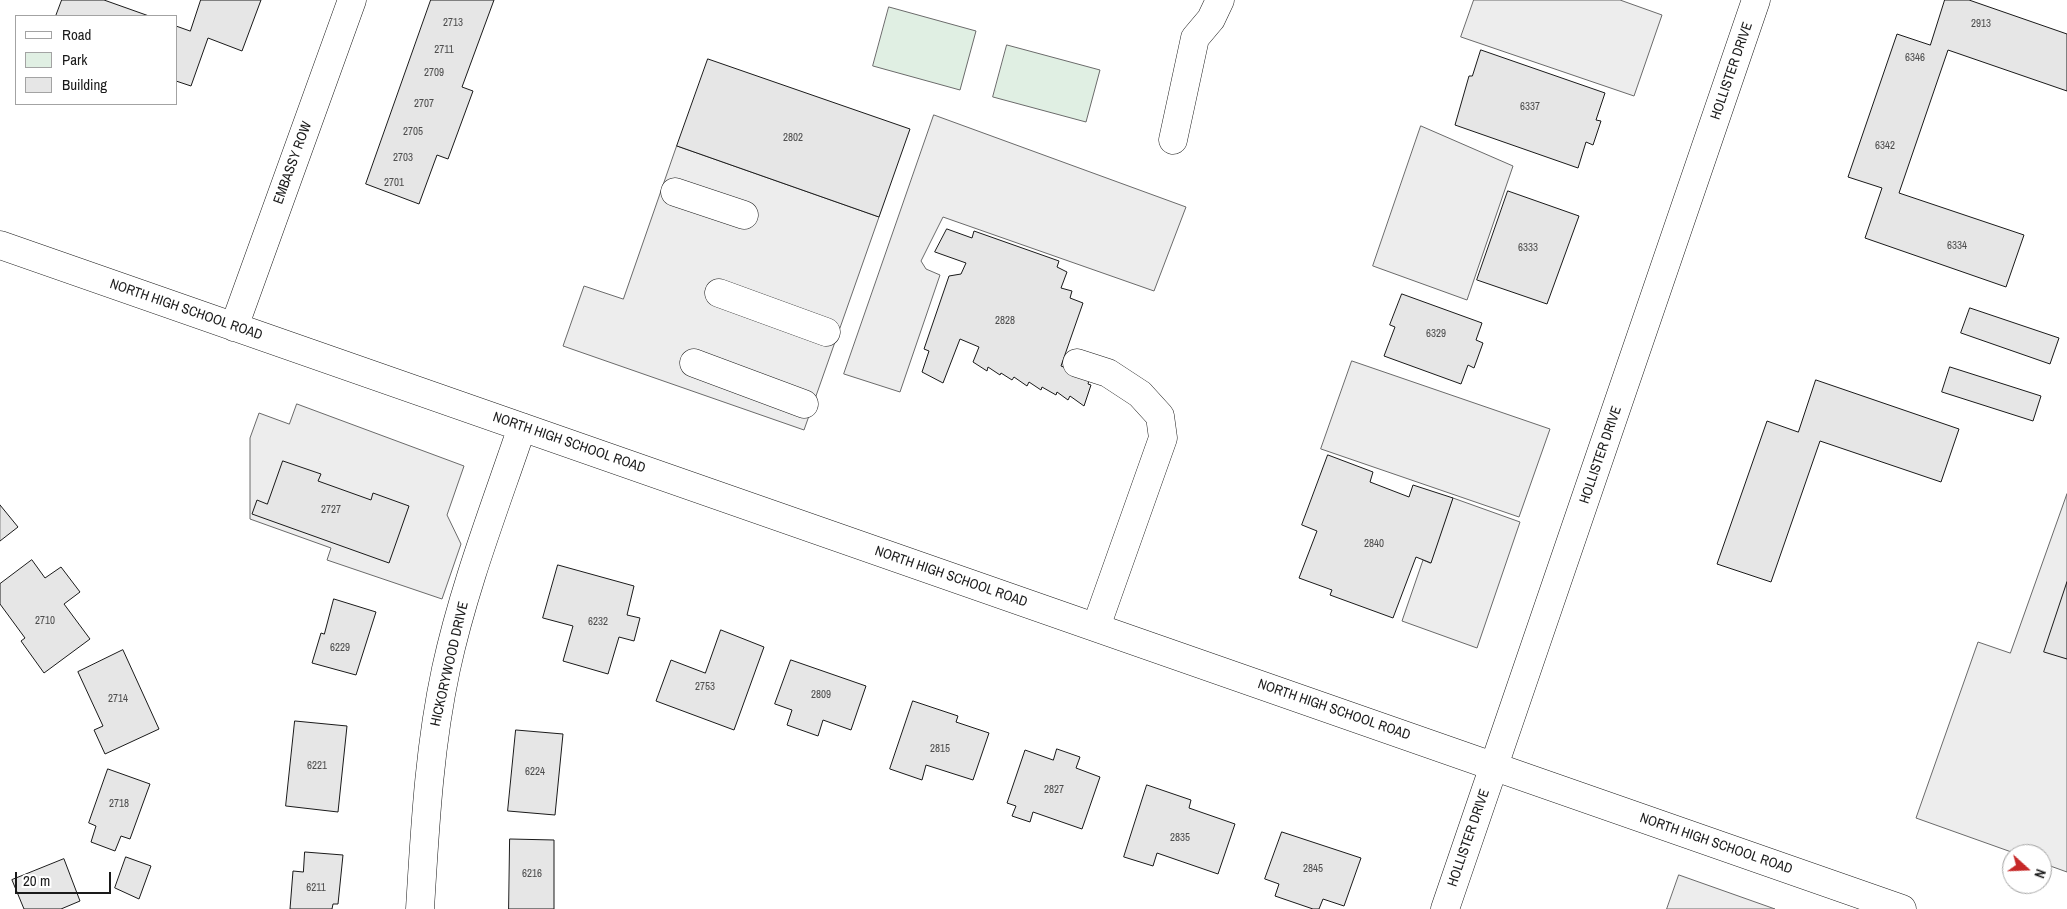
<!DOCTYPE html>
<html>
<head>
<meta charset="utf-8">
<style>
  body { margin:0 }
  #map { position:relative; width:2067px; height:909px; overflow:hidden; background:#fff; font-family:"Archivo Narrow",sans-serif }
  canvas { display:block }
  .legend { position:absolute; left:15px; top:15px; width:162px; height:90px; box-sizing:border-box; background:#fff; border:1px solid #a3a3a3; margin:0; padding:6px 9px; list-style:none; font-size:15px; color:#1a1a1a }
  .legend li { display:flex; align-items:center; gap:10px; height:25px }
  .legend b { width:25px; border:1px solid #a3a3a3 }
  .north { position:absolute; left:2002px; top:844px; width:50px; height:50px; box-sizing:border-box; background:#fff; border:1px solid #a3a3a3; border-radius:50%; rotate:110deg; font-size:14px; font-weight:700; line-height:20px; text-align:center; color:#1a1a1a }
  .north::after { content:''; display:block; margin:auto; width:18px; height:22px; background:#c62828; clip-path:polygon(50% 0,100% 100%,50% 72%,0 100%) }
  .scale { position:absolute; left:15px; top:872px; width:96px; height:22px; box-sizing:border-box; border:2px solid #1a1a1a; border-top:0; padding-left:6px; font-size:15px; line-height:18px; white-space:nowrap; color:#1a1a1a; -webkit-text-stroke:4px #fff; paint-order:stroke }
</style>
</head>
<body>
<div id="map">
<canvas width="2067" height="909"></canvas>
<ul class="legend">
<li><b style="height:6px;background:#fff"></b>Road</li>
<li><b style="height:14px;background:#e0efe3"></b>Park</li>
<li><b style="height:14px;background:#e6e6e6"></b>Building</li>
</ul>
<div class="north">N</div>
<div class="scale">20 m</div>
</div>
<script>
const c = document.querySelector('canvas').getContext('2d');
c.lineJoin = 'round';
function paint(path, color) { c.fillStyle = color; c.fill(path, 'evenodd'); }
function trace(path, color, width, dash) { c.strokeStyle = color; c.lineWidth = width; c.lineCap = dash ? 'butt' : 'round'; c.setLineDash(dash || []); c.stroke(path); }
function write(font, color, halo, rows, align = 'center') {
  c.font = font + ' "Archivo Narrow",sans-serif'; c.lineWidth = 4; c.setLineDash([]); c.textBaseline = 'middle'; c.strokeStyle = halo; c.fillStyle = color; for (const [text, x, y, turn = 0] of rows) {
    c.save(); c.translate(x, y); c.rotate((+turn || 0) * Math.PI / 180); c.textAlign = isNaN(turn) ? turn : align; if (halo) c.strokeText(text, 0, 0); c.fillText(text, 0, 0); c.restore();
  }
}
const green = new Path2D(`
  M889,7L976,31L960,90L873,66Z
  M1007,45L1100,70L1086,122L993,97Z`);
const parking = new Path2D(`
  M1474,0H1620L1662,15L1634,96L1461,37Z
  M934,115L1186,207L1154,291L943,217L921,261L926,269L940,275L900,392L844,374Z
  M1421,126L1513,166L1467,300L1373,266Z
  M677,146L879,217L804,430L563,346L584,286L623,299Z
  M1352,361L1550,429L1519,517L1321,449Z
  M297,404L464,466L447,515L461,544L442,599L327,560L331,548L250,519V438L259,413L289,424Z
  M2067,494V872L2042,863V854H2017L1916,818L1978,642L2010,653Z
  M1453,498L1520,522L1477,648L1402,621L1423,560L1430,563Z
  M1679,875L1775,909H1667Z`);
const building = new Path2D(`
  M62,0H104L149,16H56Z
  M201,0H261L242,51L208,38L191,86L176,81V26L190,31Z
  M431,0H494L462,87L473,91L448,159L437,155L419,204L366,184Z
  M1945,0H1969L2067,34V91L1948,50L1899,193L2024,235L2006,287L1865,238L1882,188L1848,177L1897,34L1930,45Z
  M1481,50L1605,93L1596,120L1601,121L1593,145L1586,142L1578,168L1455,125L1469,76H1472Z
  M708,59L910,129L879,217L677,146Z
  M1508,191L1579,216L1547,304L1477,280Z
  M947,229L972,238L974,231L1059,261L1057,267L1067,272L1061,288L1072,291L1070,298L1083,303L1061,366L1090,377L1088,384L1091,385L1084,406L1070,396L1068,400L1057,392L1056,395L1042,387L1041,390L1029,382L1027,386L1014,377L1012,380L1001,373L1000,375L988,367L987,371L973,362L979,347L960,339L943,383L922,372L929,351L924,349L949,276L961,274L966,263L935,252Z
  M1402,294L1482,323L1476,340L1483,343L1474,368L1468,365L1461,384L1384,356L1395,327L1390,325Z
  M1970,308L2059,338L2050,364L1961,333Z
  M1950,367L2041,396L2033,421L1942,392Z
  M1816,380L1959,429L1941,482L1820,441L1771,582L1717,564L1767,421L1798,432Z
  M1328,455L1373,472L1370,482L1409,497L1413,485L1453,498L1431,563L1416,557L1393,618L1330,595L1332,590L1299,578L1317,531L1302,525Z
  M283,461L321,474L318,481L371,500L373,493L409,506L389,563L252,514L257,500L267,504Z
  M0,505L18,527L0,541Z
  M32,560L45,578L61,567L80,592L64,604L90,639L44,673L21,641L25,638L0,604V584Z
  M558,565L634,586L627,615L640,618L634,641L619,637L608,674L563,661L573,626L543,618Z
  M2067,582V659L2044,652Z
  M334,599L376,612L356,675L312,663L321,633L324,634Z
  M721,630L764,647L734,730L656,701L671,660L705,673Z
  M123,650L159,729L105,754L94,730L103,726L78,672Z
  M791,660L866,686L851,730L823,720L818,736L787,725L792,710L775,704Z
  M913,701L958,716L956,722L989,733L973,780L926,765L922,780L890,769Z
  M295,721L347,726L338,812L286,806Z
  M516,730L563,734L555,815L508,811Z
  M1057,749L1080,757L1076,768L1100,777L1082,829L1033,812L1030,822L1012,816L1016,806L1007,803L1025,750L1053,760Z
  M108,769L150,784L130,839L121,836L115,851L91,842L96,826L89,823Z
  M1147,785L1191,800L1189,808L1235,824L1218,874L1157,853L1153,866L1124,857Z
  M1282,832L1361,858L1344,906L1323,899L1319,909H1313L1275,896L1279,884L1265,879Z
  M510,839L554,840V909H509Z
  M305,852L343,855L338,904H333L332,909H290L293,871L303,872Z
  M126,857L151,866L139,899L115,888Z
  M64,859L80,901L61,909H24L12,880Z`);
const minor = new Path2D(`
  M1173,140L1195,38L1211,19L1220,0
  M675,192L744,215
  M0,245L1902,909
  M719,293L826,332
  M234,327L352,0
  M694,363L804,404
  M1077,363L1108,373L1140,394L1160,416L1163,438L1096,627
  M420,909C425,828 429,748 446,669C464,586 495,507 522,427
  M1445,909L1756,0`);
const numberNames = [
  ["2713",453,23],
  ["2913",1981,24],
  ["2711",444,50],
  ["6346",1915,58],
  ["2709",434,73],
  ["2707",424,104],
  ["6337",1530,107],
  ["2705",413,132],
  ["2802",793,138],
  ["6342",1885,146],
  ["2703",403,158],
  ["2701",394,183],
  ["6334",1957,246],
  ["6333",1528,248],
  ["2828",1005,321],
  ["6329",1436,334],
  ["2727",331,510],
  ["2840",1374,544],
  ["2710",45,621],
  ["6232",598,622],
  ["6229",340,648],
  ["2753",705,687],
  ["2809",821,695],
  ["2714",118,699],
  ["2815",940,749],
  ["6221",317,766],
  ["6224",535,772],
  ["2827",1054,790],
  ["2718",119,804],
  ["2835",1180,838],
  ["2845",1313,869],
  ["6216",532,874],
  ["6211",316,888]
];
const streetNames = [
  ["HOLLISTER DRIVE",1732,71,-71],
  ["EMBASSY ROW",293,163,-70],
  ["NORTH HIGH SCHOOL ROAD",186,310,19],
  ["NORTH HIGH SCHOOL ROAD",569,443,19],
  ["HOLLISTER DRIVE",1601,455,-71],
  ["NORTH HIGH SCHOOL ROAD",951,577,19],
  ["HICKORYWOOD DRIVE",450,664,-77],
  ["NORTH HIGH SCHOOL ROAD",1334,710,19],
  ["HOLLISTER DRIVE",1469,838,-71],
  ["NORTH HIGH SCHOOL ROAD",1716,844,19]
];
paint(green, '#e0efe3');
trace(green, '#6a6a6a', 1);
paint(parking, '#ededed');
trace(parking, '#6a6a6a', 1);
paint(building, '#e6e6e6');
trace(building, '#1a1a1a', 1);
trace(minor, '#1a1a1a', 29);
trace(minor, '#fff', 28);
write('11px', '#4d4d4d', null, numberNames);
write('14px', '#1a1a1a', '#fff', streetNames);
</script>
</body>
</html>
